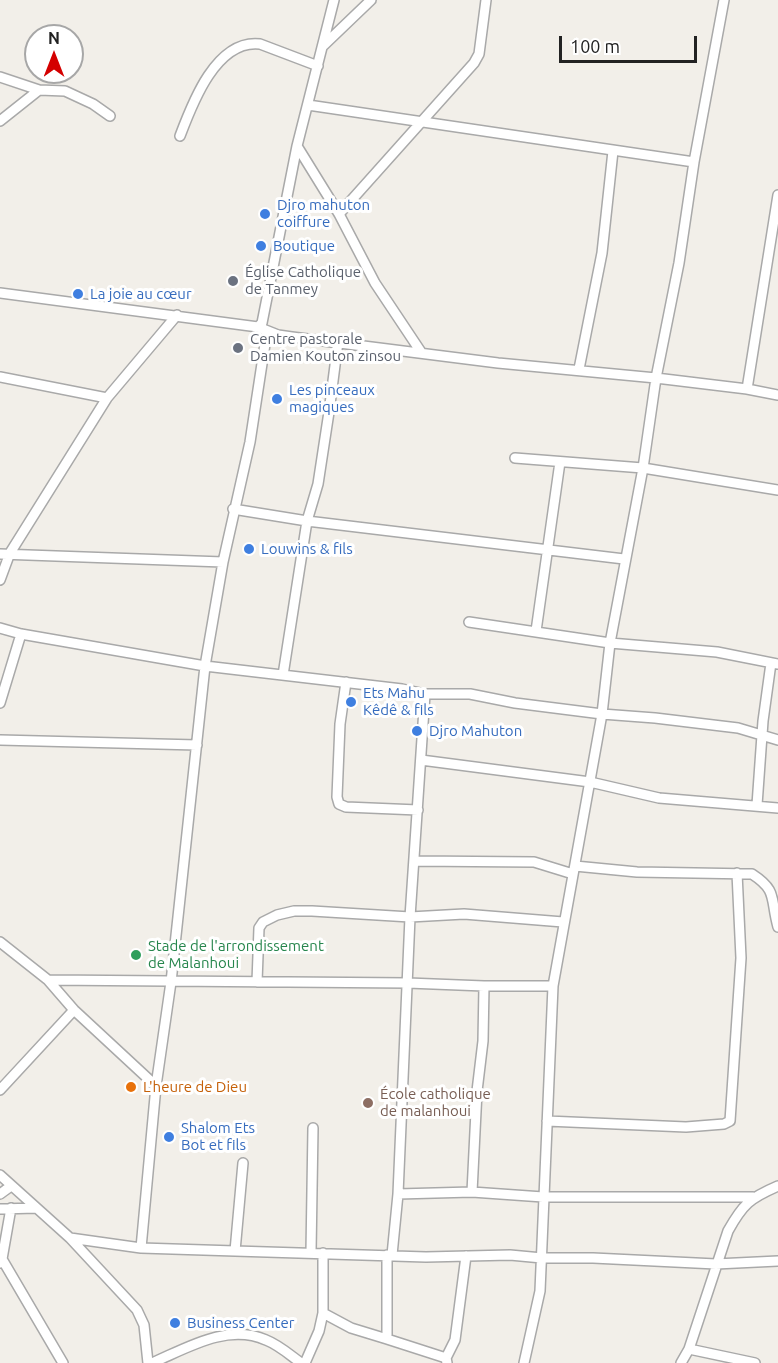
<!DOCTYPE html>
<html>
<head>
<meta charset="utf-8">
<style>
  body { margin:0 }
  #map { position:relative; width:778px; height:1363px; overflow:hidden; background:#f2efe9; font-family:Ubuntu,sans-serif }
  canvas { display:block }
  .north { position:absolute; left:24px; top:24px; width:60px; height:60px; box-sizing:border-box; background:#fff; border:2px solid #a7a7a7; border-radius:50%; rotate:0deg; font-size:16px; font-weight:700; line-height:24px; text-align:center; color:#222 }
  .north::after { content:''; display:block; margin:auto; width:21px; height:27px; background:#d40000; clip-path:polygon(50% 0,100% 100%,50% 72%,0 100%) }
  .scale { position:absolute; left:559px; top:36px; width:138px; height:27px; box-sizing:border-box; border:3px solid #222; border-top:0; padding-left:8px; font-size:18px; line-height:21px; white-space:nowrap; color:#222; -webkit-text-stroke:4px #fff; paint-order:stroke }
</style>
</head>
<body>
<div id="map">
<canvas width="778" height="1363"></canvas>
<div class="north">N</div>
<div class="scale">100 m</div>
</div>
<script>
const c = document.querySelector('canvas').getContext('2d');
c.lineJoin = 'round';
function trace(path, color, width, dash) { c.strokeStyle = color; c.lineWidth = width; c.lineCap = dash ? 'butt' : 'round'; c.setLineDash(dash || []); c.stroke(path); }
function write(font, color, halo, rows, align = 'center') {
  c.font = font + ' Ubuntu,sans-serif'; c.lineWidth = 6; c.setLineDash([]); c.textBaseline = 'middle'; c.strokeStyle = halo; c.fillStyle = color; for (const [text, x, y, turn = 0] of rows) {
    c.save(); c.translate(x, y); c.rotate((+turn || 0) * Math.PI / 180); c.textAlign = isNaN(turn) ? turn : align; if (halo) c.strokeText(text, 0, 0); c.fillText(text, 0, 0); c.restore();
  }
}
const street = new Path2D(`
  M323,46L371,0
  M0,77L39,90L65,91L93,104L110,116
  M308,105L694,162
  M0,121L39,90
  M180,136C192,104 216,39 260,44L318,66
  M297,146L339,214L375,283L421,352
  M339,214L474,63L479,54L486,0
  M0,293L258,327L278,335L292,337L498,363L656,378L747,389L778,395
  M258,327L262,323L297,146L334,0
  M579,369L602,253L613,151
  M0,377L107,398
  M747,389L778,195
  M515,458L643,468L778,490
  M233,509L307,521L624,559
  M0,554L223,562
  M0,580L10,553L107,398L177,315
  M469,622L610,643L717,652L778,664
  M0,628L21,634L205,666L402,689L425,694H470L515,703L602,714L655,718L738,728L778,740
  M536,631L560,462
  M283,675L307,521L318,484L329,412L338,342
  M346,682L340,724L337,797L339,804L346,807L418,810
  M0,703L21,634
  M0,740L197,745
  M421,760L590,782L659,798L778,808
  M757,805L763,721L771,663
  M414,861L534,862L573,874
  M575,866L637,872L752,874C778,891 770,898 778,927
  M0,942L48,980L74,1010L156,1086
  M48,980L408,983L484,986H553
  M257,982L259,928L263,922L277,915L294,911H312L410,917L464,914L563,922
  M0,1090L74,1010
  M547,1121L686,1127L724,1124L730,1121L741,958L737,873
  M0,1175L70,1238L137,1310L144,1325L148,1363
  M472,1192L477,1091L483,1041L484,986
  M0,1194L11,1186
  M398,1194L472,1192L543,1197H753
  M0,1209L36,1208
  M70,1238L141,1248L235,1251L426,1257L510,1255L542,1258H593L716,1264L778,1261
  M141,1248L156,1086L171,982L205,666L223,562L250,442L267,331
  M235,1251L243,1163
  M311,1252L313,1128
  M323,1253V1313L351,1328L387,1339
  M387,1255V1339L446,1358
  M392,1255L398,1194L410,917L425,694
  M2,1259L11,1208
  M0,1263L2,1259L63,1363
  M689,1349L755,1363
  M152,1363C187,1348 227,1323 266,1340C279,1345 290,1355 301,1363
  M305,1363L319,1331L323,1313
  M447,1363L446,1358L455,1340L466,1256
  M524,1363L540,1291L553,986L602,714L610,643L643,468L656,378L679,263L694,162L724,0
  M681,1363L689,1349L728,1231C743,1204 750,1198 778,1186`);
const markers = [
  [265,214,6,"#3f7fe0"],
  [261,246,6,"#3f7fe0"],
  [233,281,6,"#6b7280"],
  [78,294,6,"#3f7fe0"],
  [238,348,6,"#6b7280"],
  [277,399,6,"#3f7fe0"],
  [249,549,6,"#3f7fe0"],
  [351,702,6,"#3f7fe0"],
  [417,731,6,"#3f7fe0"],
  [136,955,6,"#2e9e5b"],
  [131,1087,6,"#e8710a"],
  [368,1103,6,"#8d6e63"],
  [169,1137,6,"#3f7fe0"],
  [175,1323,6,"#3f7fe0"]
];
const shopNames = [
  ["Djro mahuton",277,205],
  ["coiffure",277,222],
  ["Boutique",273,246],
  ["La joie au cœur",90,294],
  ["Les pinceaux",289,390],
  ["magiques",289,407],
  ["Louwins & fils",261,549],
  ["Ets Mahu",363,693],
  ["Kêdê & fils",363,710],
  ["Djro Mahuton",429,731],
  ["Shalom Ets",181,1128],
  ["Bot et fils",181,1145],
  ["Business Center",187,1323]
];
const worshipNames = [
  ["Église Catholique",245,272],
  ["de Tanmey",245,289],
  ["Centre pastorale",250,339],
  ["Damien Kouton zinsou",250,356]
];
const leisureNames = [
  ["Stade de l'arrondissement",148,946],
  ["de Malanhoui",148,963]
];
const foodNames = [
  ["L'heure de Dieu",143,1087]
];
const educationNames = [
  ["École catholique",380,1094],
  ["de malanhoui",380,1111]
];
trace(street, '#a9a9a9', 12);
trace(street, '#fff', 9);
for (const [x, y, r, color] of markers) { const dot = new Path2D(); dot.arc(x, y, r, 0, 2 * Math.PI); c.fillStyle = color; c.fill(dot); trace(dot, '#fff', 2); }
write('15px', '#366cbe', '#fff', shopNames, 'left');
write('15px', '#5b616d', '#fff', worshipNames, 'left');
write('15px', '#27864d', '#fff', leisureNames, 'left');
write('15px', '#c56008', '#fff', foodNames, 'left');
write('15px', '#785e54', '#fff', educationNames, 'left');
</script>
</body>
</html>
